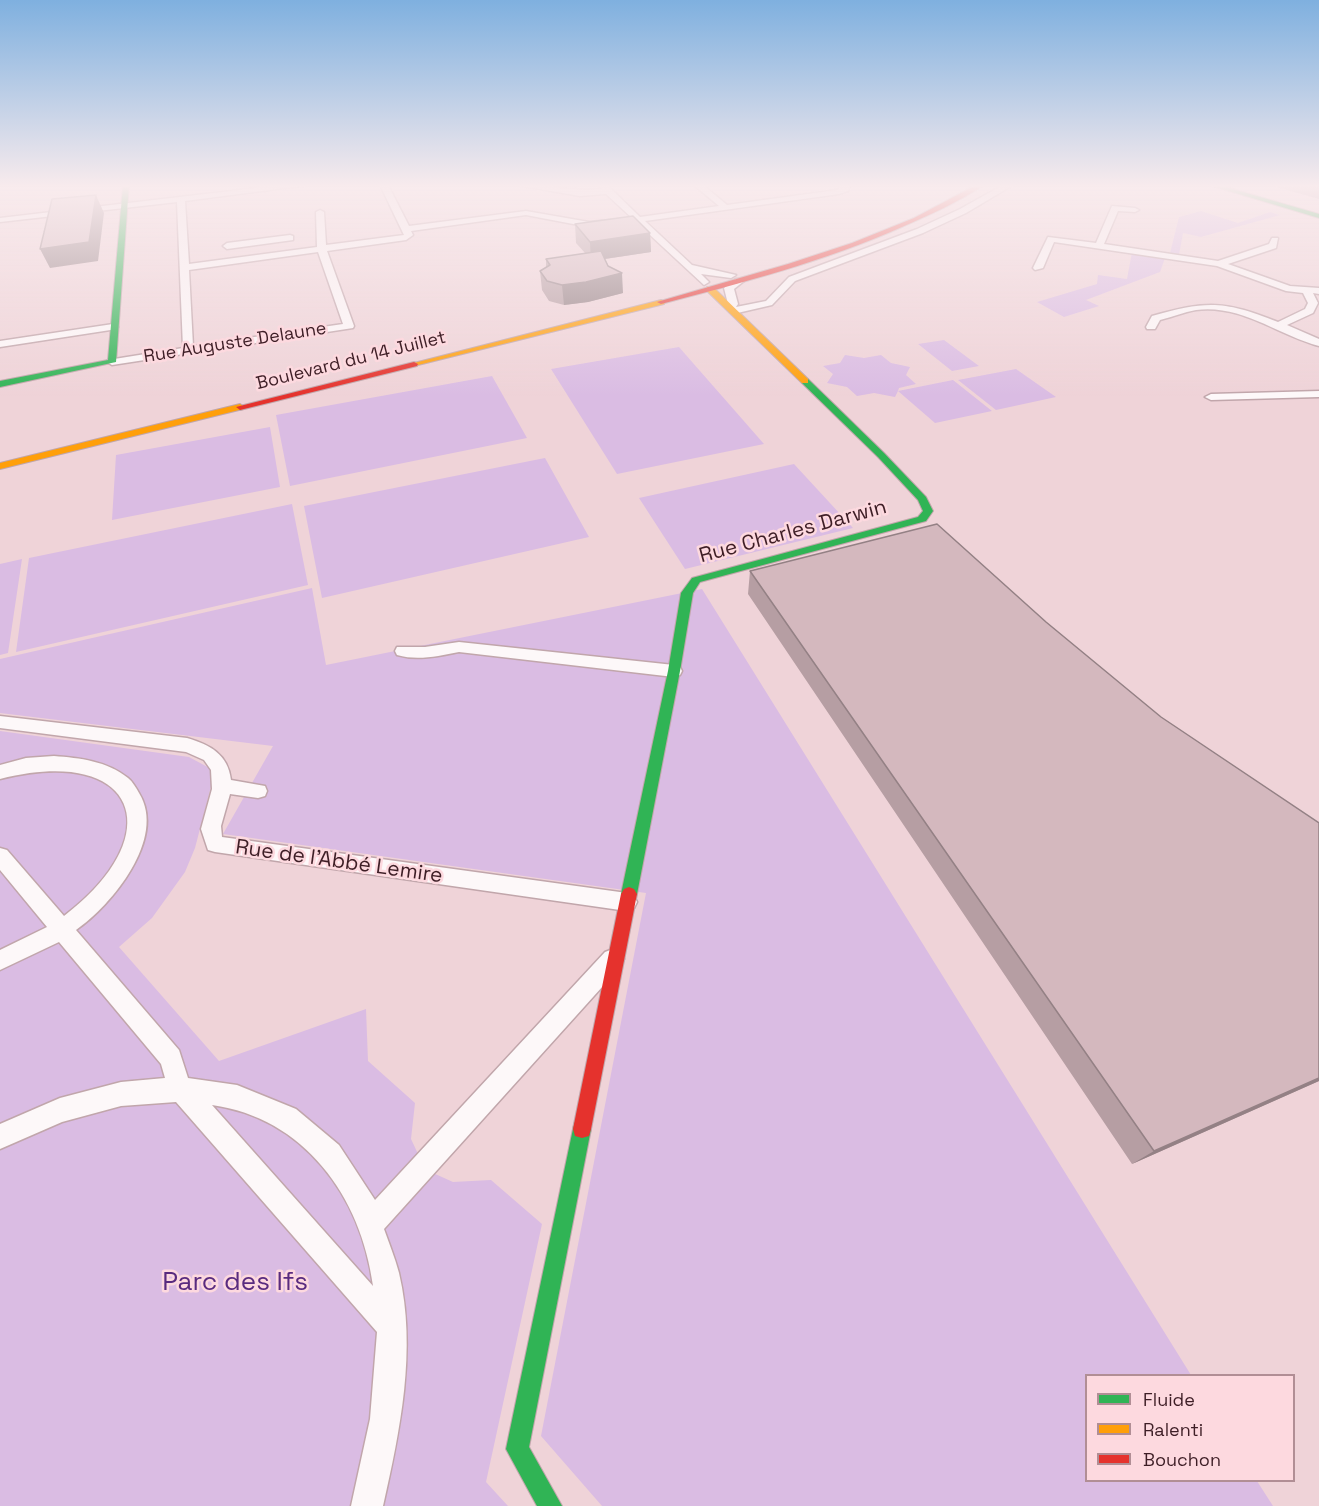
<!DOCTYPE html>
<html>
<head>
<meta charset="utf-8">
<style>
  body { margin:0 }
  #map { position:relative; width:1319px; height:1506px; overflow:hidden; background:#efd3d8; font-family:"Space Grotesk",sans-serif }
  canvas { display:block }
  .legend { position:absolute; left:1085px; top:1374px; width:210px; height:108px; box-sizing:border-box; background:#fdd9df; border:2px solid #b18e95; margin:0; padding:8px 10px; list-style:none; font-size:18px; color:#3e1e26 }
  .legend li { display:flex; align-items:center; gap:12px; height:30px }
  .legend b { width:30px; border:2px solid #b18e95 }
</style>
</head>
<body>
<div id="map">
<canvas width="1319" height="1506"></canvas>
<ul class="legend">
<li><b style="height:8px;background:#30b455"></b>Fluide</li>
<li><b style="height:8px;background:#ff9f0a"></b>Ralenti</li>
<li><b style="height:8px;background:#e5322d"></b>Bouchon</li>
</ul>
</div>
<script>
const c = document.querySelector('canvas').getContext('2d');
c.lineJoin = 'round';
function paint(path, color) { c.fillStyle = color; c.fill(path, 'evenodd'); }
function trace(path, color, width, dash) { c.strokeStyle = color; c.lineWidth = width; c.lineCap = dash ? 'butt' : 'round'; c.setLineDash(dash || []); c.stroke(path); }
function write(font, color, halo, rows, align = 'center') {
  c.font = font + ' "Space Grotesk",sans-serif'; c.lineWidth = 5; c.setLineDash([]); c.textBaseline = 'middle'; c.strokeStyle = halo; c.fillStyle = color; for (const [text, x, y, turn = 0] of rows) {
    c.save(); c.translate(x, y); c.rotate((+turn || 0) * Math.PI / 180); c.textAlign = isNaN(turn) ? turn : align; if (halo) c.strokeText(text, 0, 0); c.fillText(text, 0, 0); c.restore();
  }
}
const green = new Path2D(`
  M1201,211L1238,223L1270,212L1280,215L1201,237L1183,233L1179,255L1170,253L1179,217Z
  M1132,252L1165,258L1160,272L1086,300L1099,306L1064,317L1037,302L1097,284L1098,275L1127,279Z
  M944,340L979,366L952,371L918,344Z
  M679,347L764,444L617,474L551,369Z
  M845,355L864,358L881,355L891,363L910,367L906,375L916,384L899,388L898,391L953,380L992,411L935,423L898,391L895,397L874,393L857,396L847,387L827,383L833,374L823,366L840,363Z
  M1016,369L1056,397L996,410L958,380Z
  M492,376L527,438L290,486L276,415Z
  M270,427L280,487L112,520L116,455Z
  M545,458L589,537L322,598L304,506Z
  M794,464L853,528L685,569L639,498Z
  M292,504L308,585L16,652L29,558Z
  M22,559L8,653L0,655V564Z
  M312,588L326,665L702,589L1191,1375L1086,1376V1480L1257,1481L1273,1506H602L541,1436L646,893L223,834L273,746L0,713V659Z
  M0,731L189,757L215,771L195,848L185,872L152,918L119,947L219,1061L366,1009L368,1061L415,1103L411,1139L419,1156L433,1173L453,1182L491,1180L542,1224L486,1482L508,1506H0Z`);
const street = new Path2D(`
  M282,185H308L185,201L189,264L317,247L316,212L320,210L324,212L326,245L404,235L380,185H388L409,226L526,211L589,222L632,218L606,194L580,196L517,185C546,185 573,192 602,189L598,185H607L640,217L719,206L694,185H703L727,205L837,190L842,185H850L848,191L839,194L645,221L692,265L736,275L731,278L701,274L709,282L704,285L636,222L589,227L526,215L411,231L413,235L406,240L327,251L354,326L353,328L112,365L107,362L108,360L183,348L177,202L0,222V218ZM318,252L343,324L193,346L189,270Z
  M1003,185H1013L966,213L923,233L795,281L772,305L733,314L726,308L728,304L724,288L736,279L744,281L734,289L738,304L736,307L766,301L789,277L917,229L960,209Z
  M1112,206L1135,208L1139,210L1135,212L1118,211L1104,244L1218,261L1269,244L1272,238H1278L1276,248L1228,264L1290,286L1319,288V294L1313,293L1318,303L1313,313L1287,325L1319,339V346C1278,335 1241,304 1196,310C1184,312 1172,317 1160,320L1155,329H1147L1146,327L1152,316C1208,300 1225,301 1278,322L1305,309L1308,303L1303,293L1286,291L1217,266L1054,242L1043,268L1035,270L1033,268L1048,237L1096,243Z
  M290,235L293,236V240L227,249L223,246L227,243Z
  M113,324L118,327L117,329L0,347V341Z
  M1319,391V397L1211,400L1205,397L1211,394Z
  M459,642L674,665L680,667L682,671L680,675L674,677L459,652C438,656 418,661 397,655L395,651L397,647H425Z
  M0,716L187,738C210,745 228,754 231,780L265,786L267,791L265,796L258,798L230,794L221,826L222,837L627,893L634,896L637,902L634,908L627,911L215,852L208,850L201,829L212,789L211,770L204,760L186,752L0,728Z
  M54,756C80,758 107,761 128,778C133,782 136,788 139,793C167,838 112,905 76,930L179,1050L188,1078L237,1085L296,1109L339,1145L375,1200L605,952L613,949L621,952L624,959L621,966L384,1229C389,1243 395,1258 399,1273C417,1349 400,1431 383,1506H351L370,1419L377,1332L176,1102L121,1106L62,1122L0,1149V1124L60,1098L121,1082L165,1078L161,1064L59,942L0,970V950L47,927L0,870V848L7,850L64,916C171,835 138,744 0,779V765L26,758ZM212,1105C304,1118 361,1196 373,1286Z`);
const fast = new Path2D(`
  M123,185H129L116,362L0,387V381L108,360Z
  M1209,185H1219L1319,214V218Z
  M802,379H808L884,453L926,497L933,511L926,521L700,582L693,593L680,671L637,894L634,899L629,901L624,899L621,894L668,671L681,593L692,578L918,517L923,511L918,500L878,457L802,383Z
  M582,1120L589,1122L591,1129L529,1447L562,1506H537L506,1449L573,1129L575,1122Z`);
const slow = new Path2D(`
  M707,287H713L808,379V383H802L707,291Z
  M661,300L665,302L664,304L414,366L410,364Z
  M240,404L244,407L243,409L0,469V463Z`);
const jam = new Path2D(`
  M976,185H984C959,202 929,215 902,227C825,261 742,283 661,304L657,302L788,264L852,243L914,218Z
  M414,362L418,364L417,366L240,410L236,407Z
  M629,887L634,889L637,894L591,1129L589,1136L582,1138L575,1136L573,1129L621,894L624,889Z`);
const wall = new Path2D(`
  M1269,185H1319V199Z
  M575,224L650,233L651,252L605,259L623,293L588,302L564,305L549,301L542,290L540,271L546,267V259L585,253L576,243Z
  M750,571L1046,622L1161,717L1319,823V1081L1132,1164L748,594Z`);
const shadedWall = new Path2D(`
  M96,195L104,213L98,261L50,268L40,249Z
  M650,233L651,252L591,261L590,242Z
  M622,273L623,293L588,302L564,305L562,285Z
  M1319,1078V1081L1132,1164L1154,1151Z`);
const building = new Path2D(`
  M96,195L89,242L40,249L52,199Z
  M633,216L650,233L590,242L575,224Z
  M601,251L608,266L622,273L586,282L562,285L547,281L540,271L550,265L546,259Z
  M937,524L1046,622L1161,717L1319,823V1078L1154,1151L750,571Z`);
const farStreetnames = [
  ["Rue Auguste Delaune",235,343,-9],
  ["Boulevard du 14 Juillet",351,361,-14]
];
const streetNames = [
  ["Rue Charles Darwin",793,532,-15],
  ["Rue de l'Abbé Lemire",339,862,8]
];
const nearParknames = [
  ["Parc des Ifs",235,1283]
];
paint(green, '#dabce3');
trace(street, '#c1a6ab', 3);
trace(fast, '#c1a6ab', 2);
trace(slow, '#c1a6ab', 2);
trace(jam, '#c1a6ab', 2);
paint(street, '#fdf8f9');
paint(fast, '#30b455');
paint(slow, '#ff9f0a');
paint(jam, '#e5322d');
paint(wall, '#b69ea3');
paint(shadedWall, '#948185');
paint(building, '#d4b8be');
trace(building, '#948185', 1.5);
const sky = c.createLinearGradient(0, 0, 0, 396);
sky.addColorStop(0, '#7fb0df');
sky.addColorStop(0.47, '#f8ebed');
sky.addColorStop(1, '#f8ebed00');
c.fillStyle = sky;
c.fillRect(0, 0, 1319, 396);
write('18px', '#3e1e26', '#fdd9df', farStreetnames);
write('21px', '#3e1e26', '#fdd9df', streetNames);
write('26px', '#592b7f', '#fdd9df', nearParknames);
</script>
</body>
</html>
